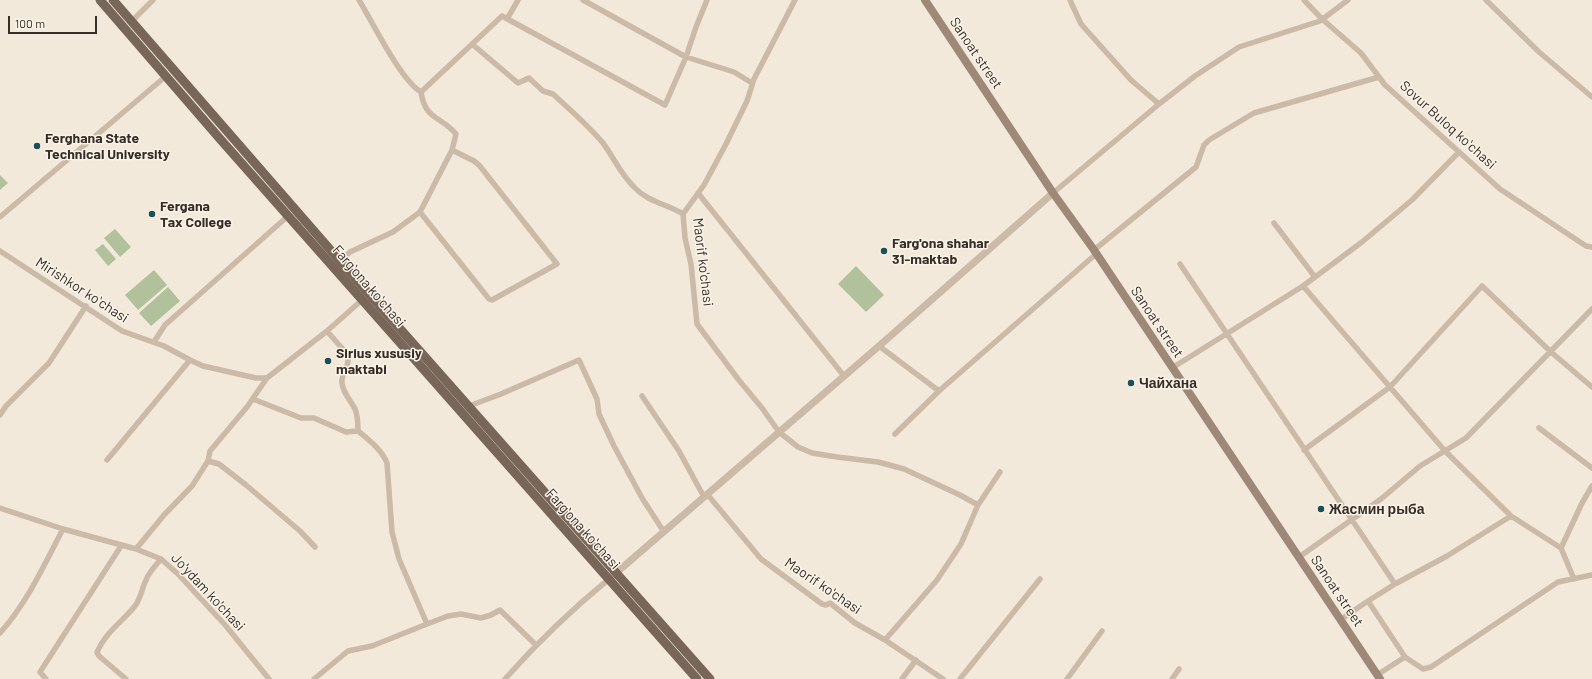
<!DOCTYPE html>
<html>
<head>
<meta charset="utf-8">
<style>
  body { margin:0 }
  #map { position:relative; width:1592px; height:679px; overflow:hidden; background:#f2e9db; font-family:Barlow,sans-serif }
  canvas { display:block }
  .scale { position:absolute; left:8px; top:16px; width:89px; height:18px; box-sizing:border-box; border:2px solid #362d27; border-top:0; padding-left:5px; font-size:12px; line-height:14px; white-space:nowrap; color:#362d27; -webkit-text-stroke:3px #faf3e7; paint-order:stroke }
</style>
</head>
<body>
<div id="map">
<canvas width="1592" height="679"></canvas>
<div class="scale">100 m</div>
</div>
<script>
const c = document.querySelector('canvas').getContext('2d');
c.lineJoin = 'round';
function paint(path, color) { c.fillStyle = color; c.fill(path, 'evenodd'); }
function trace(path, color, width, dash) { c.strokeStyle = color; c.lineWidth = width; c.lineCap = dash ? 'butt' : 'round'; c.setLineDash(dash || []); c.stroke(path); }
function write(font, color, halo, rows, align = 'center') {
  c.font = font + ' Barlow,sans-serif'; c.lineWidth = 3; c.setLineDash([]); c.textBaseline = 'middle'; c.strokeStyle = halo; c.fillStyle = color; for (const [text, x, y, turn = 0] of rows) {
    c.save(); c.translate(x, y); c.rotate((+turn || 0) * Math.PI / 180); c.textAlign = isNaN(turn) ? turn : align; if (halo) c.strokeText(text, 0, 0); c.fillText(text, 0, 0); c.restore();
  }
}
const green = new Path2D(`
  M0,175L8,183L0,190Z
  M115,229L131,247L120,257L104,238Z
  M103,244L116,259L108,266L95,250Z
  M856,266L884,295L866,312L838,284Z
  M154,270L167,285L138,310L125,295Z
  M168,287L180,301L151,326L139,313Z`);
const minor = new Path2D(`
  M359,0C373,23 400,79 421,92
  M583,0L686,57L734,72L752,83
  M795,0L754,79L747,101L726,144L704,185L683,214L685,238L691,264L697,324L738,379L762,408L779,432L798,447L812,453L837,457L878,462L904,469L960,495L978,505
  M1070,0L1081,24L1131,80L1159,104
  M1304,0L1322,19L1361,53L1385,85L1500,189L1586,246L1592,247
  M1486,0L1539,52L1592,97
  M507,19L518,0
  M132,21L153,0
  M472,44L518,83L529,78L543,91L553,94C569,109 589,126 603,143C614,158 621,175 635,188C648,202 667,204 683,214
  M452,150L456,134C441,116 425,120 421,92L502,16L665,105L686,57L696,27L707,0
  M698,193L844,376
  M1053,193L1159,104L1195,76L1239,47L1320,21L1348,0
  M0,217L166,76
  M1274,223L1315,277
  M1094,250L1196,167L1204,145L1209,140L1254,113L1379,77
  M0,251L122,331L164,346L190,360L203,366L256,378H267
  M339,262L350,252L393,232L420,212L452,150L474,161L479,165L557,264L492,300L489,299L420,212
  M1180,264L1395,584
  M1303,286L1445,451L1511,516
  M327,331L347,354C351,365 342,371 342,381C341,390 351,401 355,409C358,416 358,423 358,431
  M154,342L165,325L288,216
  M879,346L939,391
  M1172,368L1303,286L1362,242L1412,200L1459,152
  M642,396L679,451L704,497
  M253,399L301,418H314L346,432L358,431C369,440 382,450 387,463L392,532L399,559L427,624L372,646L348,651L314,679
  M469,406L501,394L579,360L597,399L599,414L614,446L642,498L664,532
  M0,415L6,406L49,363L86,306
  M1539,428L1592,468
  M895,434L939,391L1096,254
  M1304,450L1390,387L1482,286L1551,352L1592,387
  M107,460L190,360
  M208,461L219,464L246,485L300,531L315,547
  M707,494L761,559L822,604L826,605L830,603L855,623L885,640L943,679
  M0,508L63,529L136,549L161,559L178,574L226,626L269,679
  M136,549L164,515L192,486L208,461L210,451L247,407L267,378L327,331L362,300
  M1299,557L1381,499L1420,466L1466,438L1592,309
  M1574,579L1561,548L1582,503L1592,486
  M1340,620L1368,601
  M427,624L448,616L461,614L481,618L491,615L500,610L536,645
  M0,633C27,603 44,565 63,529
  M885,640L937,580L961,544L978,505L1000,472
  M1405,657L1368,601L1395,584L1447,556L1511,516L1561,548
  M1377,675L1405,657L1423,669L1431,667L1558,582L1592,575
  M46,679L40,672L121,546
  M126,679L99,656L97,652C105,633 123,621 135,606C141,598 142,588 146,580C149,572 156,565 161,559
  M505,679C537,643 571,610 609,579
  M902,679L916,660
  M960,679L1040,579
  M1067,679L1102,631
  M1172,679L1179,669`);
const tertiary = new Path2D(`
  M609,579L879,346L1053,193`);
const secondary = new Path2D(`
  M925,0L1053,193L1094,250L1380,679`);
const primary = new Path2D(`
  M100,0L221,140L697,679
  M113,0L340,261L710,679`);
const markers = [
  [37,146,4,"#1d4f58"],
  [152,214,4,"#1d4f58"],
  [884,251,4,"#1d4f58"],
  [328,361,4,"#1d4f58"],
  [1131,383,4,"#1d4f58"],
  [1321,509,4,"#1d4f58"]
];
const streetNames = [
  ["Sanoat street",976,53,56],
  ["Sovur Buloq koʻchasi",1448,125,42],
  ["Maorif ko'chasi",703,262,83],
  ["Fargʻona koʻchasi",369,286,49],
  ["Mirishkor koʻchasi",82,290,33],
  ["Sanoat street",1157,322,56],
  ["Fargʻona koʻchasi",583,529,48],
  ["Maorif ko'chasi",823,586,34],
  ["Sanoat street",1337,591,56],
  ["Jo'ydam ko'chasi",208,592,47]
];
const poiNames = [
  ["Ferghana State",45,138],
  ["Technical University",45,154],
  ["Fergana",160,206],
  ["Tax College",160,222],
  ["Farg'ona shahar",892,243],
  ["31-maktab",892,259],
  ["Sirius xususiy",336,353],
  ["maktabi",336,369],
  ["Чайхана",1139,383],
  ["Жасмин рыба",1329,509]
];
paint(green, '#b1c19b');
trace(minor, '#cabaa7', 5.5);
trace(tertiary, '#cabaa7', 7);
trace(secondary, '#9e8978', 8);
trace(primary, '#786658', 9);
for (const [x, y, r, color] of markers) { const dot = new Path2D(); dot.arc(x, y, r, 0, 2 * Math.PI); c.fillStyle = color; c.fill(dot); trace(dot, '#faf3e7', 1.5); }
write('14px', '#362d27', '#faf3e7', streetNames);
write('bold 14px', '#362d27', '#faf3e7', poiNames, 'left');
</script>
</body>
</html>
